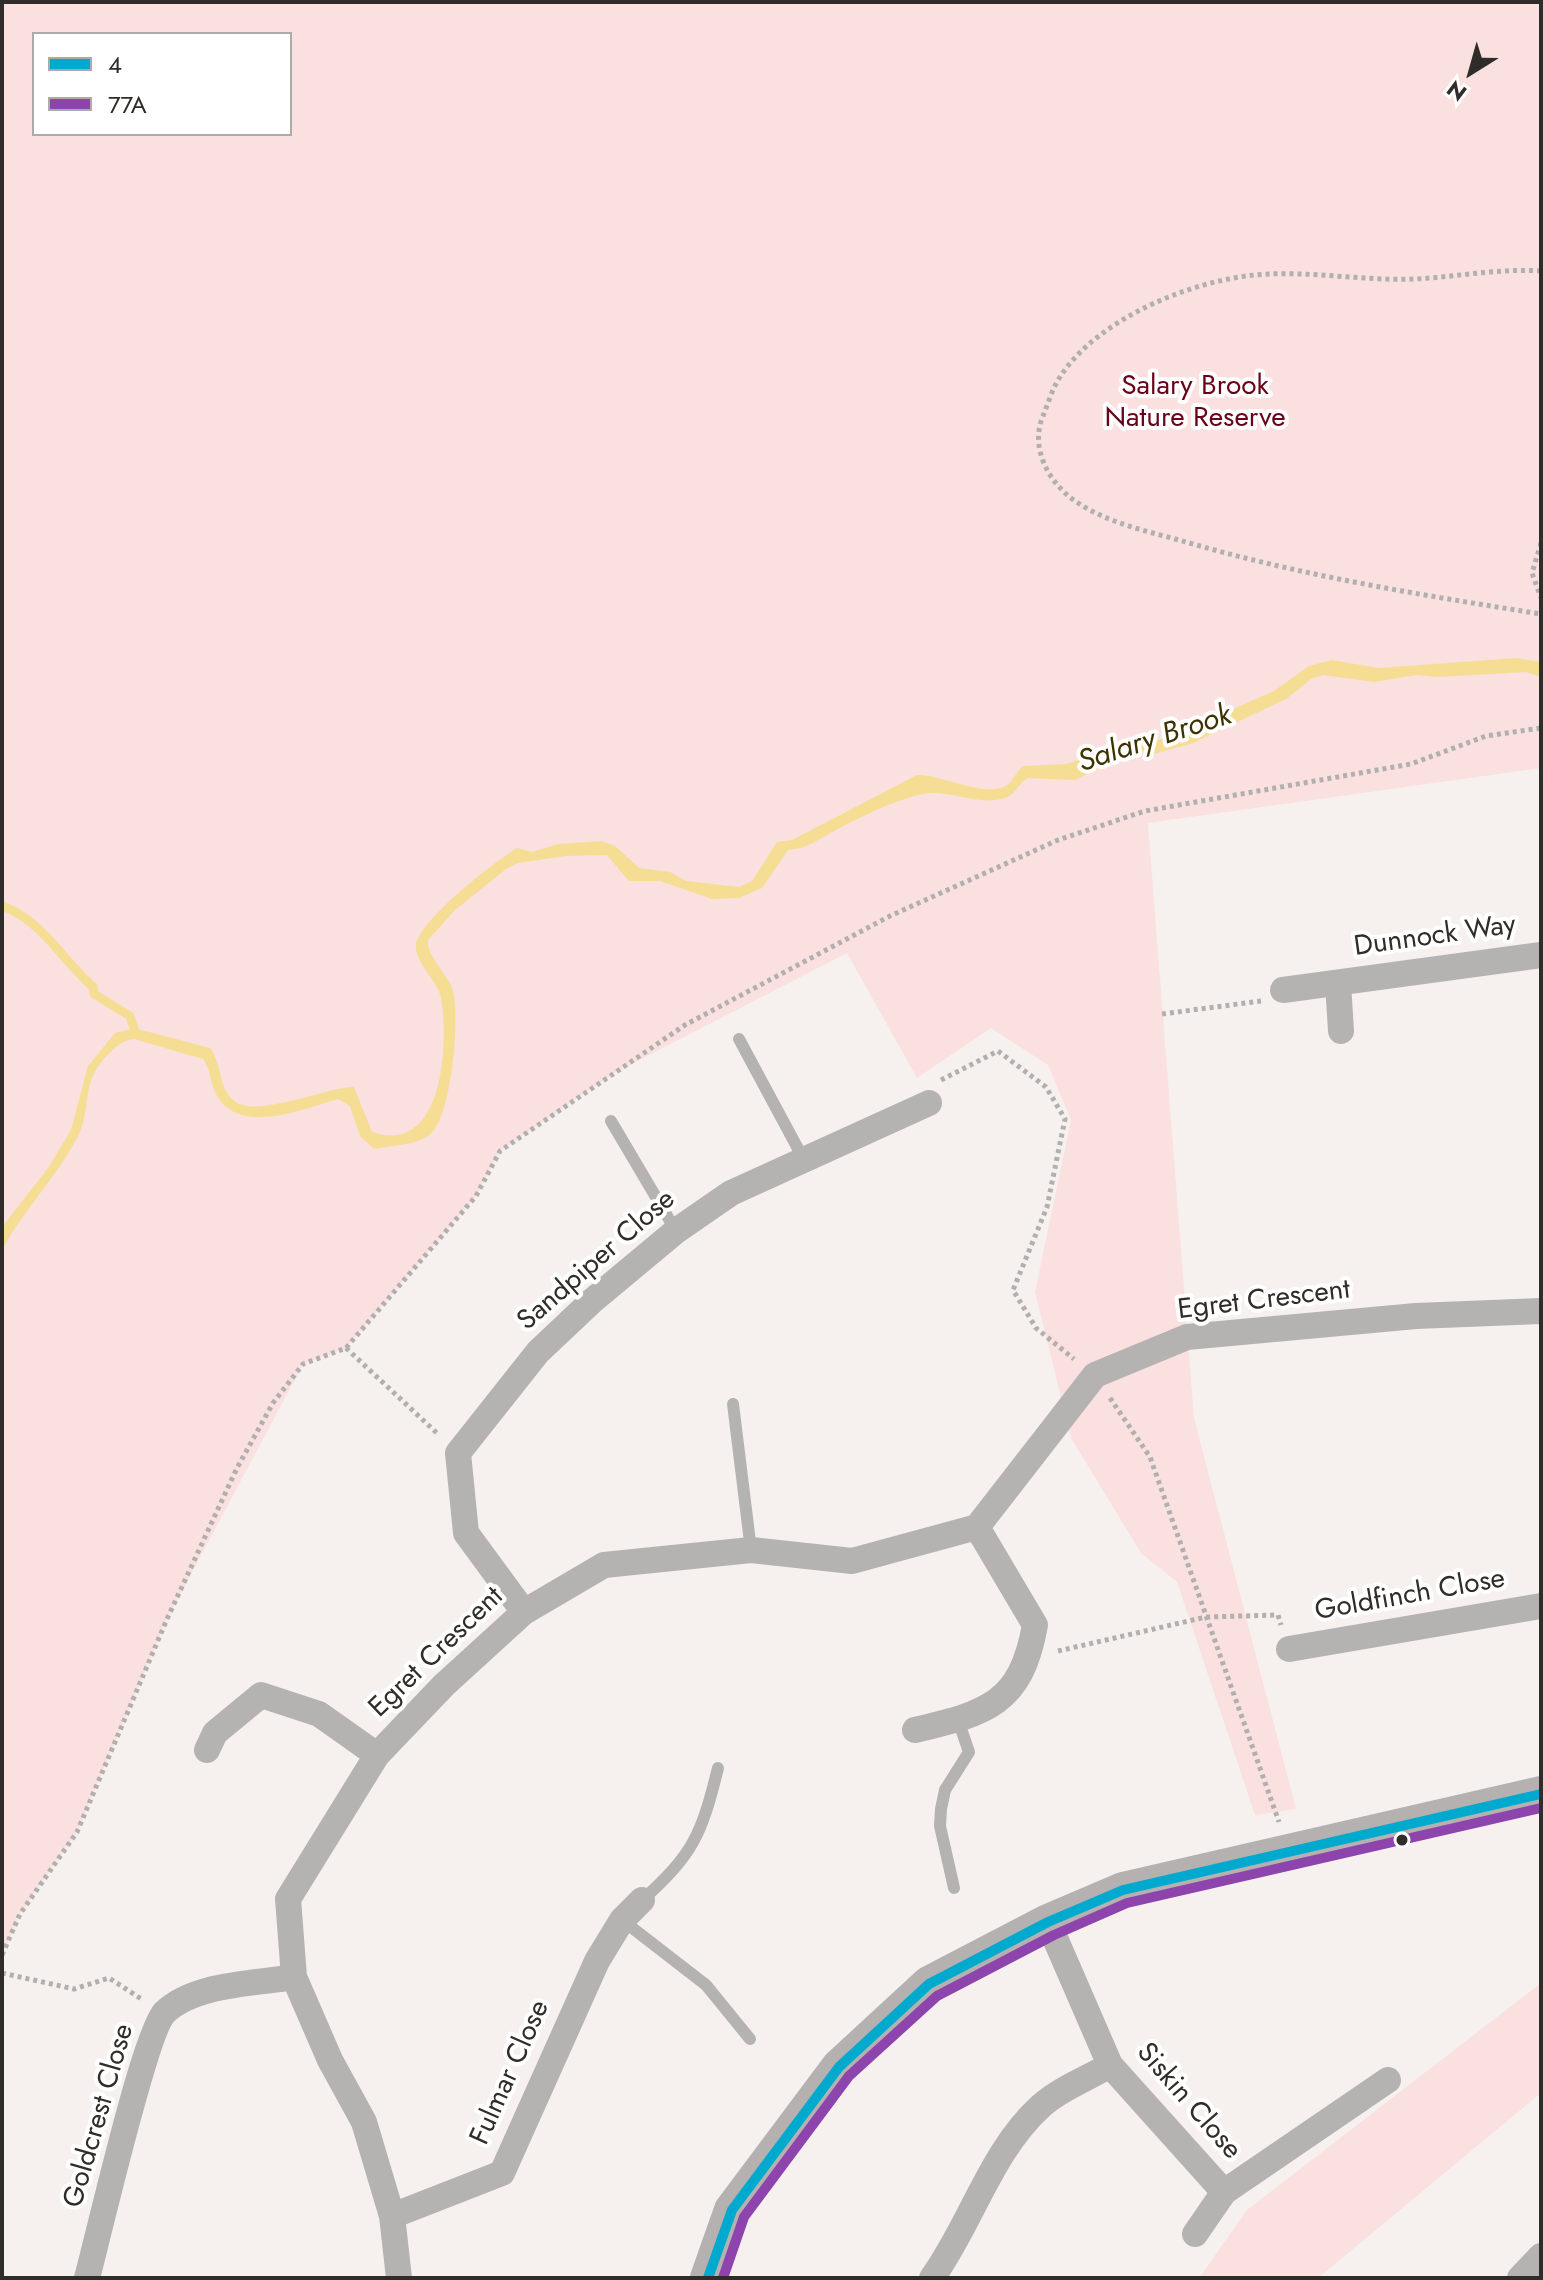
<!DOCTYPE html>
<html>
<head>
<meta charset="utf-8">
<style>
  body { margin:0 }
  #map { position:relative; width:1543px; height:2280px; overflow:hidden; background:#f6f1ee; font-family:Jost,sans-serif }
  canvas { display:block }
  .frame { position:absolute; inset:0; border:4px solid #302c2a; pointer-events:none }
  .legend { position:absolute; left:32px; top:32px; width:260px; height:104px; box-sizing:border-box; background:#fff; border:2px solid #acabaa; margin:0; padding:10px 14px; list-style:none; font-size:24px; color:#302c2a }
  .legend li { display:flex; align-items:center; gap:16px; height:40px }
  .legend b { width:40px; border:2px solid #acabaa }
  .north { position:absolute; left:1431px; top:32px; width:80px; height:80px; -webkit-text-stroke:6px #fff; paint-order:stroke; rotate:217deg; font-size:22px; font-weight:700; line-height:32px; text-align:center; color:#302c2a }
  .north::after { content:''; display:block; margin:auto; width:28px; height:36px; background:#302c2a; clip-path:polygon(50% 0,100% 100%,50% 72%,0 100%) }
</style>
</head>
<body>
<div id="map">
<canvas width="1543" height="2280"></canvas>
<div class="frame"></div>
<ul class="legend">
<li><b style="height:10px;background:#00a9ce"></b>4</li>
<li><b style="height:10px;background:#8e44ad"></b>77A</li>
</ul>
<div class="north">N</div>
</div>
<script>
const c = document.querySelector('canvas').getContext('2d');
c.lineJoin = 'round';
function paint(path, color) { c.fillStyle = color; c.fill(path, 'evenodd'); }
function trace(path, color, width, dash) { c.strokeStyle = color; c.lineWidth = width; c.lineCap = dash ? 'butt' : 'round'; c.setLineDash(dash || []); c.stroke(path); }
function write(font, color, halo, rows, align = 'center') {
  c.font = font + ' Jost,sans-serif'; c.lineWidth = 8; c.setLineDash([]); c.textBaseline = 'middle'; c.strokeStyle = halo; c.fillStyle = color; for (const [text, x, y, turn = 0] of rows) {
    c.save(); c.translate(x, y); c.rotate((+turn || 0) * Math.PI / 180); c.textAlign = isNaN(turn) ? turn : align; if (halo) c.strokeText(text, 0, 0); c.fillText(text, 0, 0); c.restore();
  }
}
const green = new Path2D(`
  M2,2H1541V768L1148,823L1194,1418L1296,1809L1255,1815L1177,1582L1141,1553L1071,1438L1035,1292L1071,1120L1048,1065L991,1028L917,1078L847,953L616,1072L500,1151L476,1196L346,1348L303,1364L167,1619L77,1832L20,1914L2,1955ZM34,34H290V134H34Z
  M1541,1983V2093L1318,2278H1199L1247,2210Z`);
const water = new Path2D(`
  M1516,658L1541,662V677L1526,672L1437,677L1417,675L1374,682L1323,675L1311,679L1286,699L1193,743L1154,754L1124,756L1075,780L1028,778C1018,783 1016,795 1005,798C976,807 947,787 918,795C891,802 862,816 838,829C818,839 810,848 788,850L762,888L739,898L712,899L660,881H629L607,855L566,856L518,863L506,869L455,910L428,940C427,957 446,972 452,988C461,1013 452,1122 428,1136C412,1146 392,1145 374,1149L360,1136L350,1106L338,1099C305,1108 244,1135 219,1099C210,1087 212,1071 203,1059L134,1039C118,1041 104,1057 96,1070C84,1089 89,1115 78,1136C57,1177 24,1209 2,1250V1227L48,1168L71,1130L88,1066L115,1033L134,1028L210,1048C222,1064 218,1085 232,1099C253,1121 324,1087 354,1087L372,1132C444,1157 449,1043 441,998C438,981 413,960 416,944C422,918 493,863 517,848L532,852L558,844L601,841L615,846L639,868L670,872L686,881L739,887L752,881L777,842L792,840L917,775C940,774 988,799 1007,785C1014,780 1016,771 1024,766L1067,764L1127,743L1156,741L1171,736L1274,691L1309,666L1332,660L1379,668Z`);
const stream = new Path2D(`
  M2,906C41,919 63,961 93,987L94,994L130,1016L134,1028`);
const path = new Path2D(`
  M1541,271C1498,268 1457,277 1415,279C1367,281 1318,272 1270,274C1200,276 1098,317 1060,377C1052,389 1048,404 1043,416C1029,449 1050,485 1078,503C1110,524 1151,532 1186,542C1303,576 1421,595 1541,614
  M1541,543L1532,573L1541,598
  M1162,1014L1261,1001
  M941,1080L998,1051L1046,1087L1065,1119L1047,1207L1013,1290L1036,1328L1074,1359
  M346,1348L439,1435
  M1110,1398L1150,1457L1279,1822
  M1058,1651L1206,1617L1278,1615L1281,1625
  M2,1955L20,1914L77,1832L167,1619L237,1468L273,1403L303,1364L346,1348L476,1196L500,1151L685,1025L890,916L1058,840L1145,811L1411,764L1486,736L1541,728
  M2,1973L74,1989L109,1978L143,2000`);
const lane = new Path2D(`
  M739,1039L803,1158
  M611,1121L676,1231
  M733,1404L751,1550
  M954,1888L940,1826L941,1809L945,1790L969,1752L958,1720
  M642,1900C693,1856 702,1833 718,1768
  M622,1920L706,1985L750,2039`);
const street = new Path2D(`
  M1338,983L1341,1031
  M1283,990L1541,955
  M524,1612L466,1533L458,1453L538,1352L592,1301L676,1231L731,1193L929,1103
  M1289,1649L1541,1606
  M915,1730C987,1713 1021,1704 1035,1625L977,1527
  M207,1750L215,1733L261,1695L319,1714L377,1755
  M1048,1922L1110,2065L1224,2192L1388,2080
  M392,2216L502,2173L597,1961L622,1920L642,1900
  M1195,2234L1224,2192
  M87,2278C98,2238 145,2031 165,2012C196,1983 255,1984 294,1977
  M399,2278L392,2216L364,2122L330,2060L294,1977L288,1899L377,1755L444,1685L524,1612L604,1565L751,1550L852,1561L977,1527L1095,1375L1187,1337L1416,1316L1541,1311
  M932,2278C971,2224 991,2151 1041,2106C1059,2089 1089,2078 1110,2065
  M1520,2278L1541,2256`);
const secondary = new Path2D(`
  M708,2278L732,2210L839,2067L929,1984L1048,1922L1123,1890L1541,1794`);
const bus1 = new Path2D(`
  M708,2278L732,2210L839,2067L929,1984L1048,1922L1123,1890L1541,1794`);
const bus2 = new Path2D(`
  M723,2278L744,2217L849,2076L937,1996L1054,1935L1127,1903L1541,1808`);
const markers = [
  [1402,1840,7,"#302c2a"]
];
const parkNames = [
  ["Salary Brook",1195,387],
  ["Nature Reserve",1195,419]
];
const streetNames = [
  ["Dunnock Way",1435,937,-8],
  ["Sandpiper Close",597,1261,-41],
  ["Egret Crescent",1264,1301,-7],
  ["Goldfinch Close",1410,1596,-10],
  ["Egret Crescent",437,1653,-44],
  ["Fulmar Close",511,2073,-66],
  ["Siskin Close",1188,2102,49],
  ["Goldcrest Close",100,2116,-74]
];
const waterNames = [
  ["Salary Brook",1155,740,-18]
];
paint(green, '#fae0df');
paint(water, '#f5de93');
trace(stream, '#f5de93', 9);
trace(path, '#b2b0ae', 5, [4, 4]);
trace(lane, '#b5b3b1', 12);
trace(street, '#b5b3b1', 26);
trace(secondary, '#b5b1b0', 36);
trace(bus1, '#00a9ce', 10);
trace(bus2, '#8e44ad', 10);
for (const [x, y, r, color] of markers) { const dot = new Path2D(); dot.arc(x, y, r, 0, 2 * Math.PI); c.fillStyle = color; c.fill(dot); trace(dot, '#fff', 3); }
write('28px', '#67041a', '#fff', parkNames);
write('28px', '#302c2a', '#fff', streetNames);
write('italic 30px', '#3e3202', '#fff', waterNames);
</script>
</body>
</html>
